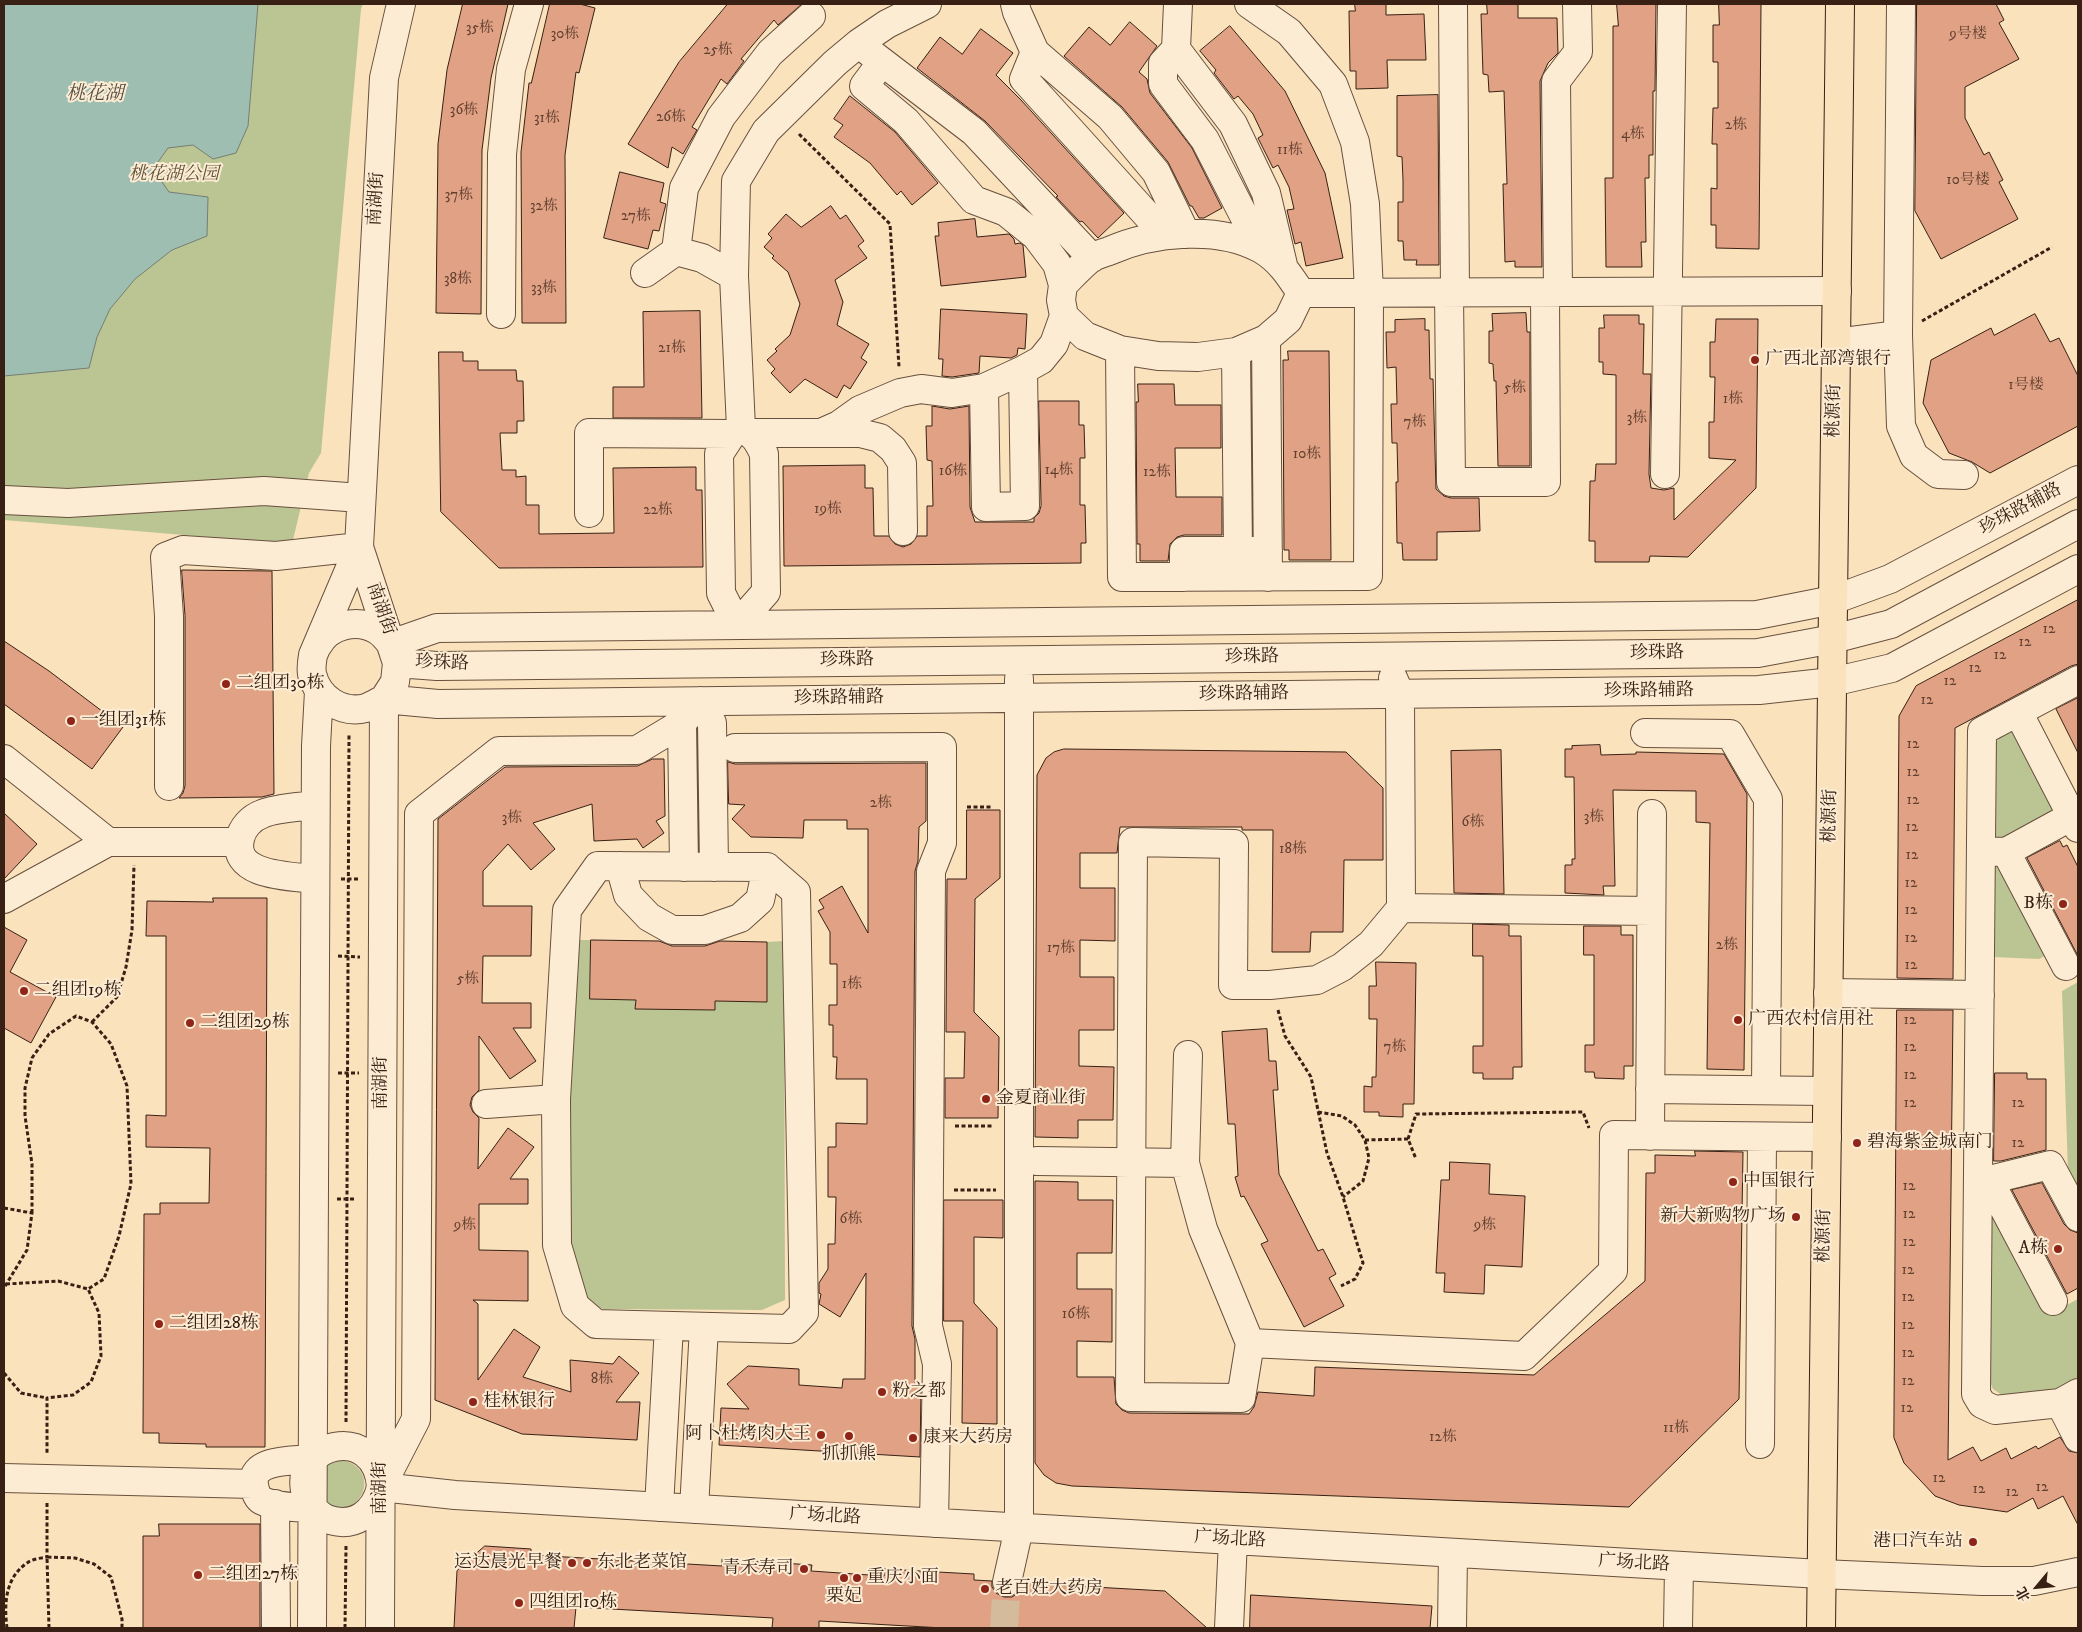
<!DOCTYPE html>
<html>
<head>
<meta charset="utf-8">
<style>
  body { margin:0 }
  #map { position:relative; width:2082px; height:1632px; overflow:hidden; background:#fae2bd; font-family:"IM FELL DW Pica","Noto Serif SC",serif }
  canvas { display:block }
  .frame { position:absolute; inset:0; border:5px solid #382014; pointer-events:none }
  .north { position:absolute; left:2012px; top:1562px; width:50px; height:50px; -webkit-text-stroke:4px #fcecd4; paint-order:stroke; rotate:242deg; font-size:14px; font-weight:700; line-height:20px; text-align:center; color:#382014 }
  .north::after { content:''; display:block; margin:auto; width:18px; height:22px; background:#382014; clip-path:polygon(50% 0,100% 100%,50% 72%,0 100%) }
</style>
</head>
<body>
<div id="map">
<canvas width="2082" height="1632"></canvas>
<div class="frame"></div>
<div class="north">北</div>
</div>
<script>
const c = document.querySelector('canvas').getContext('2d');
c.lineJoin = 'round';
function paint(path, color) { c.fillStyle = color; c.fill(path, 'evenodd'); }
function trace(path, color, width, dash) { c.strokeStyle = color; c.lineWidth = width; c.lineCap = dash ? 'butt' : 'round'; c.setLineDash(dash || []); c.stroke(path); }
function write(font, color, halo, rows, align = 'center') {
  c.font = font + ' "IM FELL DW Pica","Noto Serif SC",serif'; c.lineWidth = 4; c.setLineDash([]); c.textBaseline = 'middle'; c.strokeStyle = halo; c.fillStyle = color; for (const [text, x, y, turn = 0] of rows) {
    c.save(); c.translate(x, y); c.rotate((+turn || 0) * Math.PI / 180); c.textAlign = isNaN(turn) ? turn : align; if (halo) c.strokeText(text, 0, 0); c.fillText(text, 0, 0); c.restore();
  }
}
const green = new Path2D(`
  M4,4H363L361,9L321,453L309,473L292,544L4,520Z
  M2017,730L2060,810L2003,839H1990L1989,752L2000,737Z
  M1990,860L2002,861L2050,953L2039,959L1993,957Z
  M573,940H591L590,999L636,1000L635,1008L715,1001L767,1002V942L784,941L785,1300L762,1310L604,1309L588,1305L567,1232Z
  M2078,982V1192L2068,1173L2062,991Z
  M1990,1209L2052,1313L2078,1299V1383L2056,1394L2008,1399L1993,1389L1990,1382Z
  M340,1460C384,1466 362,1526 324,1502L318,1475L331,1462Z`);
const water = new Path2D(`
  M4,4H258L248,126L236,153L213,159L193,145L168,148L153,169L169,192L208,197L207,236L172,250L135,279L110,309L97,337L89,368L4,376Z`);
const building = new Path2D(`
  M463,4H508L491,78L482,150L481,314L436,313L438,144L447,70Z
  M550,4H580L595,8L579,73L576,72L565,155L566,323H522L521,152L529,83H531Z
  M728,4H802L778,25L774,20L741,59L744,61L727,84L721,79L692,127L697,130L683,154L672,147L668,168L628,144L679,62Z
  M1355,4H1386V15L1424,14L1426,60H1387L1388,88L1356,89V71H1350L1349,11H1355Z
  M1487,4H1518V18H1557L1558,53L1548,63L1540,81L1542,267H1515V261L1505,262L1503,184H1507L1504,91L1489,92L1488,75L1483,74L1481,14H1487Z
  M1617,4H1656L1655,91H1653V155H1649V178H1645L1646,242H1641L1642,267H1606L1605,178H1613V26H1618Z
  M1719,4H1761L1759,249L1716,248V225H1711V188L1717,189V144H1712L1713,108H1718V62H1713V25H1719Z
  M1917,4H1996L2004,20L1999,23L2019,59L1965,87V118L1984,155L1989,152L2003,180L1999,182L2018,219L1941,259L1915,211Z
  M1130,22L1157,46L1139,72L1147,79L1150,93L1192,148L1222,208L1204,218H1199L1192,206H1190L1168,162L1122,107L1064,56L1089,27L1110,45Z
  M1230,26L1285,91L1325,173L1343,258L1306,266L1301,242L1295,244L1287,210L1294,209L1289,187L1278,165L1273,168L1258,138L1263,135L1253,114L1238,96L1234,99L1214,73L1216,70L1200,51Z
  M981,29L1013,53L996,75L1021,100L1124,213L1098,238L1082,221L1080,222L1056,197L1058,196L985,121L917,68L940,37L962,54Z
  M1438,95L1439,265H1416L1417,260H1404L1403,241H1398V202H1403V180L1402,157L1397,156V96Z
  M850,96L895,132L938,183L912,205L901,191L897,195L870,163L834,137L843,125L834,119Z
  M620,172L664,183L660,202L666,204L659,231L653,230L648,249L604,238Z
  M831,206L840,219L846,215L864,241L858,246L867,258L835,280L843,302L837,325L869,344L861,358L867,362L850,389L844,385L837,398L805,379L790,393L771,373L775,369L767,360L777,351L775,349L790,335L800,304L788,272L772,258L774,256L764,247L772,238L768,234L786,214L801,227Z
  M975,219L977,237L1009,234L1014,239L1015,244L1020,243L1023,245L1026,277L941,286L935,236H939L938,223Z
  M941,309L1027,314L1025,349L1018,348L1017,355L1011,358L980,356L979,373L952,377L942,376L943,359H939Z
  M700,311L702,418H613V387H644L643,312Z
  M1526,313L1527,332H1530V466H1498L1496,381H1494L1493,364L1489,363V331H1493L1492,314Z
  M2035,314L2050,342L2059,338L2078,376V426L1990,473L1972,462L1949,453L1923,403L1931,360L1991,328L1994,335Z
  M1604,315H1639V324H1644L1643,374H1651L1649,474L1651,488L1664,490L1674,488V520L1736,460L1709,458V422H1714L1715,377H1710V342H1715L1716,319H1758L1756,488L1688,557L1650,556L1649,562H1595V541H1589L1590,481H1595L1596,464H1616V375L1603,374V362H1599V328H1604Z
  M1425,319V330H1429L1430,379H1433L1436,489L1444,496L1451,498H1479L1480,531L1437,532V560H1403L1402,543H1397L1396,482H1398L1397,443H1392L1391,404H1397L1396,367L1387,368L1386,332H1395V320Z
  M1288,351H1329L1331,560H1289V550H1284L1283,360H1288Z
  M439,352H463V361H478V370H516L517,381H523L524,421H517V433H500L502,470H516V477L526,476V505H539V534L614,533L613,468L696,467V490H702L703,567L499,568L441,512Z
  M1138,384H1174L1175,405H1221V448H1175L1176,497H1222V535H1184L1177,537L1170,544L1168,561H1140V544H1137L1136,402H1138Z
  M1039,401H1079V425H1084L1085,458H1080V505H1085L1086,543H1081V563L784,566L783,466L865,465V488H873L874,536H889L895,544L903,547L911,544L917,536H927V506H933L932,461L927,460L926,426H932V406L950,409L969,406L970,507L975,522H1034V518L1039,513L1041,506Z
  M182,570L272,571L274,794L262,797L179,798L183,793L185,786V616Z
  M2078,600V664L2071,666L1955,728L1953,979L1897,978L1899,716L1916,686Z
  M4,641L49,671L123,727L92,769L4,704Z
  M2078,698V753L2056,709Z
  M1600,745L1601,755L1636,754V752L1724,754L1747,794L1744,1070L1707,1069L1710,823L1696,822V791L1613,790L1615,886H1603L1604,895L1565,893V865H1572V859H1575L1574,777H1565V749H1572V746Z
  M1064,749L1346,752L1383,788V860H1344L1343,932H1311L1310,952H1272L1273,830H1242V827H1120L1117,853H1080V888H1115V941L1080,940V977H1114V1030H1079V1066L1114,1067L1113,1120H1078V1138L1035,1137L1037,775L1046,758L1054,752Z
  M1501,750L1504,894L1454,893L1451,751Z
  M653,759H664L665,816L656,821L664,833L643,848L637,839L594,841L592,804L533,823L555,849L531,870L508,844L483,871V906H532L531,956H483L482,1003H531V1028H513L536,1061L510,1079L479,1036V1090L472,1097L470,1105L473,1112L479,1118L478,1169L508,1128L534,1147L510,1179H528V1204H479V1250L528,1251V1301L473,1300L478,1304V1380L514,1329L540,1347L523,1377L571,1392L570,1360L613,1364L619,1356L639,1373L616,1402H640L637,1440L522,1434L435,1400L438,819L505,767L637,766Z
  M728,762L735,764L926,763V821L919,827L918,861L915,871L912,1326L915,1339V1385L921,1390L920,1457L719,1445L721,1408L749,1409L727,1384L748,1366L799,1369V1385L842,1388L843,1379H865L866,1273L840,1317L819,1304L821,1294L819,1293V1283L828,1269V1244H835L836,1197H828V1147H836V1123L867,1124V1079H836L837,1057H833V1025H829V1005H837V964H830V932L818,911L824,908L819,900L842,886L868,933V829H847V820H804L803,838L751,837L732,819L745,805L729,804Z
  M967,810H1000V878L975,899L974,1012L999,1037L998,1118H945V1078H964L965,1032H946L947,879H966Z
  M4,813L37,844L4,879Z
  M2060,841L2063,847L2067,845L2078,867V956L2027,858Z
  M213,898H267L265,1447H206V1444L159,1443V1433H143L144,1214H160V1203H209L210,1148L146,1147V1115L166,1116V936H146L147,901L213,902Z
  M1473,924L1509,925V936H1521L1522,1067H1513V1079H1483V1073H1473V1046H1483V956H1473Z
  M1584,926H1621V935H1633V1066H1624V1079L1595,1078L1594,1072H1585V1045H1594V955H1584Z
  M4,927L27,940L10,972L56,997L31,1043L4,1028Z
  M591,940L659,941L672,946H705L720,941L767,942V1002L715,1001V1010L635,1009L636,1000L590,999Z
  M1376,962L1416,963L1414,1104H1403V1117L1379,1116V1112H1364V1086L1372,1087V1077H1376L1377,1019H1369V986H1376Z
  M1897,1010H1953L1948,1460L1973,1447L1981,1461L2006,1448L2011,1459L2036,1446L2038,1449L2060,1437L2069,1451L2078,1453V1525L2063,1496L2038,1509L2033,1498L2007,1512L1959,1505L1935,1496L1904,1463L1894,1438Z
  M1267,1029L1269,1061H1276L1278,1090H1273L1279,1174L1318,1251L1323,1249L1336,1274L1329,1278L1344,1306L1304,1327L1261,1244L1268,1241L1244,1196L1241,1197L1235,1177L1238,1176L1235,1124H1228L1222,1032Z
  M1995,1073H2027V1079H2046V1150L2001,1161H1994Z
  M1695,1151L1743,1152L1739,1399L1629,1507L1072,1486L1056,1483L1044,1475L1035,1463V1181L1078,1182V1200H1113L1112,1253H1077V1289H1112V1342L1077,1341V1377H1114L1116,1404L1122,1410L1129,1413L1249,1414L1254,1407L1258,1392L1314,1396L1315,1367L1534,1375L1645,1281L1646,1173H1655V1155L1695,1156Z
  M1450,1162L1490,1164L1489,1194L1525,1196L1522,1267L1485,1265L1484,1294L1444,1292L1445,1273H1436L1441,1180H1449Z
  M2042,1183L2064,1224L2070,1230L2078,1233V1288L2067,1294L2012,1190Z
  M944,1200H1003V1238L974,1237V1303L997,1328V1424L962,1423L963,1321H944Z
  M159,1524H260V1628H143V1536H159Z
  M485,1546L531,1549V1555L722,1566V1559L812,1565L811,1571L884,1576V1569L974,1574V1580L992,1581V1587L996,1593L1004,1597H1012L1018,1593L1023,1583L1165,1591L1207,1628H943L819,1621V1628H772L773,1618L576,1607L574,1628H454L457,1571Z
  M1251,1595L1432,1606L1430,1628H1250Z`);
const minorTunnel = new Path2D(`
  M1004,1628L1007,1582`);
const path = new Path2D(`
  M799,134L890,224L899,367
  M1922,321L2052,247
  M967,807H993
  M341,879H359
  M338,956L360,957
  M1278,1010L1285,1036L1311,1077L1327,1153L1343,1197L1363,1263L1355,1279L1341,1286
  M92,1022L117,997L126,967L132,930L134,865
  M338,1073H359
  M1318,1112L1342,1116L1355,1125L1365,1140L1369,1158L1363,1181L1343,1197
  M955,1126H994
  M1408,1139L1416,1114L1583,1112L1589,1128
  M1365,1140L1408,1139L1416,1159
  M954,1190H996
  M337,1199H356
  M4,1208L32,1213L27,1250L4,1288
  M32,1213V1164L25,1116V1088L32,1058L49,1034L76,1016L92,1022L111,1044L127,1086L131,1184L119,1236L104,1279L88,1289
  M6,1284L58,1281L88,1289L99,1313L101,1356L91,1382L73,1395L47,1398V1454
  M4,1373L21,1393L47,1398
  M346,1422L349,734
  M7,1628C4,1604 5,1578 27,1563C32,1559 41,1558 47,1557V1503
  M49,1628L47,1557L75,1558L94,1564L111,1577L122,1619V1628
  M345,1628L346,1546`);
const minor = new Path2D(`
  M1015,4L1017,12L1035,52L1110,117L1156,172L1186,234
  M1178,4L1176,49L1233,124L1266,193L1283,265
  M1453,4L1455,293
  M1901,4L1898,335L1901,426L1914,456L1938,474L1964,475
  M1176,49L1163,63V84L1205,140L1261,249
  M868,51L974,132L1092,258
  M1035,52L1024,79L1165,235
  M676,251L684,188L721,117L770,53L811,16
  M645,273L676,251L702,258L734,276
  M1063,285C1072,276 1081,266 1091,258C1096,255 1103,253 1109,251C1152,232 1218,225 1261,249C1279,259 1290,276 1301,293L1288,320L1266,339L1236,352L1198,357L1158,356L1120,350L1085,336L1064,316
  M1558,292L1556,81L1578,52L1577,4
  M1301,293L1837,291
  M1449,293L1451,482H1546L1545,292
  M501,314L502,154L511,69L529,4
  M1266,339L1268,577
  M1836,343L1898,335
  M1120,350L1122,577L1368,576L1369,293L1365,204L1355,142L1333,84L1289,32L1249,4
  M1236,352L1238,551H1268
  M984,388L986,507L1025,506L1023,370
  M741,428L734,276L736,181L766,131L835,63L859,43L887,24L927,4
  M741,428C754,434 758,441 764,454L766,592L737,625L721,593L719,454L732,434Z
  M752,433H860L880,438L893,449L902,463L903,531
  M821,433L839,425L860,410L900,393L921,389L952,393L984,388L1023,370L1041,360L1054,344L1064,316L1061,300L1063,285L1057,264L1036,236L1006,212L974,200L906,121L864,86L882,62
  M1665,474L1672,4
  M4,500L68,503L264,491L361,498
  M589,513V433L732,434
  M359,547L397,663L395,682L384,699L380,1628
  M1184,577V551H1238
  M391,644L437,628L1757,615L1833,600L1890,579L2078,480
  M318,645C329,625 357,618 377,630C382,633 387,639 391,644
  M397,663L437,666L1758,653L1833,639L1891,624L2078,524
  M1393,678L1400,694L1401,908L1651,911
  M2078,680L1982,731L1976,1394L1982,1404L1995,1410L2060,1403L2078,1393
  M384,699L438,704L1759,690L1832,682L1892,668L2078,569
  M384,699C378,702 372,706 366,708C342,714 318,699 312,674C311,669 312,661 313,655L359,547L384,78L401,4
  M700,701L712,723L714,867
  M2018,712L2078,828
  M1645,733L1730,734L1768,799L1766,1090
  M735,748L942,747V843L931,871L928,1326L937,1364L934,1523
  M4,759L108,842
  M169,786V616L165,557L183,550L276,556L359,547
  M1981,851L2006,852L2066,966
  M2006,852L2072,816
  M598,866L767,867L796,892L804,1313L789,1329L596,1324L575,1306L557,1245L556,1099L567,910Z
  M620,866L628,895L649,917L672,930H705L740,918L760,900L767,867
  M684,867L682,723L692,711
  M315,879C292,876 231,877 240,839C242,828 251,818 262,814C275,808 300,807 315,805
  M4,899L108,842H239
  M1828,993L1980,995
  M1188,1055L1185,1163L1203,1229L1250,1343L1241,1398L1130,1397L1133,842L1234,844L1233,985H1270L1317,980L1342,967L1371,944L1401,908
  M1650,1089L1827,1091
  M486,1104L556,1099
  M1650,1136L1652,814
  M1037,1161L1185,1163
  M1978,1180H1989L2053,1301
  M1989,1180L2050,1165L2078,1217
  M1250,1343L1524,1356L1613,1271L1614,1135L1827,1137
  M2060,1403L2078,1438
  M1760,1444L1762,1137
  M4,1478L253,1484
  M381,1487L455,1495L1821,1574L1982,1581H2034L2078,1572
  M381,1487C377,1422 288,1441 307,1498C310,1506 319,1516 327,1519C354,1529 375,1513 381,1487L416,1419L419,814L499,751L637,750L682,723
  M275,1504L276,1628
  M659,1507L669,1326
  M313,1508C298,1507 277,1508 263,1501C257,1499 255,1491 254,1485C250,1458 295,1461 313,1459
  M694,1509L704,1327
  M1007,1582L1019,1528V679
  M312,1628L316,746L319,691
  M1229,1628L1233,1540
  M1452,1628L1453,1553
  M1678,1628L1679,1566`);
const major = new Path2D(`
  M1821,1628L1840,4`);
const markers = [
  [1755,360,5,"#8f2418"],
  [226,684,5,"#8f2418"],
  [71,721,5,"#8f2418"],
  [2063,904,5,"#8f2418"],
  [24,991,5,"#8f2418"],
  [1738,1020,5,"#8f2418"],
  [190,1023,5,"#8f2418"],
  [986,1099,5,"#8f2418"],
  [1857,1143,5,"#8f2418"],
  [1733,1182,5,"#8f2418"],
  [1796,1217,5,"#8f2418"],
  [2058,1249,5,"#8f2418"],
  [159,1324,5,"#8f2418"],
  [882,1392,5,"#8f2418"],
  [473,1402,5,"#8f2418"],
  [821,1435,5,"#8f2418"],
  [849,1436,5,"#8f2418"],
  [913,1438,5,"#8f2418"],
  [1973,1542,5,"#8f2418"],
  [572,1563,5,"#8f2418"],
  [587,1563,5,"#8f2418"],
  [804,1569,5,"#8f2418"],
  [198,1575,5,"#8f2418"],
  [844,1578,5,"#8f2418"],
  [857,1578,5,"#8f2418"],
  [985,1589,5,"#8f2418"],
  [519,1603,5,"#8f2418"]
];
const numberNames = [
  ["35栋",480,29],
  ["30栋",565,35],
  ["9号楼",1968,35],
  ["25栋",718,51],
  ["36栋",464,111],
  ["26栋",671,118],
  ["31栋",547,119],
  ["2栋",1736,126],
  ["4栋",1633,135],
  ["11栋",1290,151],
  ["10号楼",1968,181],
  ["37栋",459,196],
  ["32栋",544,207],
  ["27栋",636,217],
  ["38栋",458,280],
  ["33栋",544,289],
  ["21栋",672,349],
  ["1号楼",2026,386],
  ["5栋",1515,389],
  ["1栋",1733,400],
  ["3栋",1637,419],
  ["7栋",1415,423],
  ["10栋",1307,455],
  ["14栋",1059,471],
  ["16栋",953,472],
  ["12栋",1157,473],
  ["19栋",828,510],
  ["22栋",658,511],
  ["12",2049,630],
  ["12",2025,643],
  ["12",2000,656],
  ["12",1975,669],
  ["12",1950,682],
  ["12",1927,701],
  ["12",1913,745],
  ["12",1913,773],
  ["12",1913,801],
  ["2栋",881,804],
  ["3栋",1594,818],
  ["3栋",512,819],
  ["6栋",1473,823],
  ["12",1912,828],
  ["18栋",1293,850],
  ["12",1912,856],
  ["12",1911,884],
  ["12",1911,911],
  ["12",1911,939],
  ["2栋",1727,946],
  ["17栋",1061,949],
  ["12",1911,966],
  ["5栋",468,980],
  ["1栋",852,985],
  ["12",1910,1021],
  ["7栋",1395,1048],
  ["12",1910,1048],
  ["12",1910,1076],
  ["12",1910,1104],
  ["12",2018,1104],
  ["12",2018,1144],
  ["12",1909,1187],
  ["12",1909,1215],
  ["6栋",851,1220],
  ["9栋",465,1226],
  ["9栋",1485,1226],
  ["12",1909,1243],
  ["12",1908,1271],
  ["12",1908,1298],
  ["16栋",1076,1315],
  ["12",1908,1326],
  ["12",1908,1354],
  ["8栋",602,1380],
  ["12",1908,1382],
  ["12",1907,1409],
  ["11栋",1676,1429],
  ["12栋",1443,1438],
  ["12",1939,1479],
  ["12",2042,1488],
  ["12",1979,1490],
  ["12",2012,1493]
];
const parkNames = [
  ["桃花湖公园",174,175]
];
const streetNames = [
  ["南湖街",377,199,-87],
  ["桃源街",1835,411,-89],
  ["珍珠路辅路",2021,510,-28],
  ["南湖街",380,609,71],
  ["珍珠路",1657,654,-1],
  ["珍珠路",1252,658,-1],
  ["珍珠路",847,661,-1],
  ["珍珠路",442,664,2],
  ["珍珠路辅路",1649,692,-1],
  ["珍珠路辅路",1244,695,-1],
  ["珍珠路辅路",839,699,-1],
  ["桃源街",1831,816,-89],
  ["南湖街",382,1083,-90],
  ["桃源街",1825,1236,-89],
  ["南湖街",381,1488,-90],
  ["广场北路",825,1517,3],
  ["广场北路",1230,1540,3],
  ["广场北路",1634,1564,3]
];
const poiNames = [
  ["广西北部湾银行",1765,360],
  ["二组团30栋",236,684],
  ["一组团31栋",81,721],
  ["B栋",2053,904,"right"],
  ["二组团19栋",34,991],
  ["广西农村信用社",1748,1020],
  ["二组团29栋",200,1023],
  ["金夏商业街",996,1099],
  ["碧海紫金城南门",1867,1143],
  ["中国银行",1743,1182],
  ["新大新购物广场",1786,1217,"right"],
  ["A栋",2048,1249,"right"],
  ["二组团28栋",169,1324],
  ["粉之都",892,1392],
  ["桂林银行",483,1402],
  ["阿卜杜烤肉大王",811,1435,"right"],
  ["康来大药房",923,1438],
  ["抓抓熊",849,1455,"center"],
  ["港口汽车站",1963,1542,"right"],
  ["运达晨光早餐",562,1563,"right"],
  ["东北老菜馆",597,1563],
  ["青禾寿司",794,1569,"right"],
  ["二组团27栋",208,1575],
  ["重庆小面",867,1578],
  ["老百姓大药房",995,1589],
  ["栗妃",844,1597,"center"],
  ["四组团10栋",529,1603]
];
const waterNames = [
  ["桃花湖",95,95]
];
paint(green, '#bbc493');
paint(water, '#9ebeb2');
trace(water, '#757f73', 1);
paint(building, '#e0a184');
trace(building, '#382014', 1);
trace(minorTunnel, '#d3bb9b', 28, [28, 14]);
trace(minor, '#68503e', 30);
trace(major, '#382014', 30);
trace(path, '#382014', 3, [4, 2.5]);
trace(minor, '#fcecd4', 28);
trace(major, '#fae2bd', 28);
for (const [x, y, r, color] of markers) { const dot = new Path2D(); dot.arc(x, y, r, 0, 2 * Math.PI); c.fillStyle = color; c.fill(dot); trace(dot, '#fcecd4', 2); }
write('15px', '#624030', null, numberNames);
write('italic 18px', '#5f513a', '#fcecd4', parkNames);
write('18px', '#382014', '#fcecd4', streetNames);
write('18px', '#382014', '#fcecd4', poiNames, 'left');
write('italic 19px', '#574f43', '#fcecd4', waterNames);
</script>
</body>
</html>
